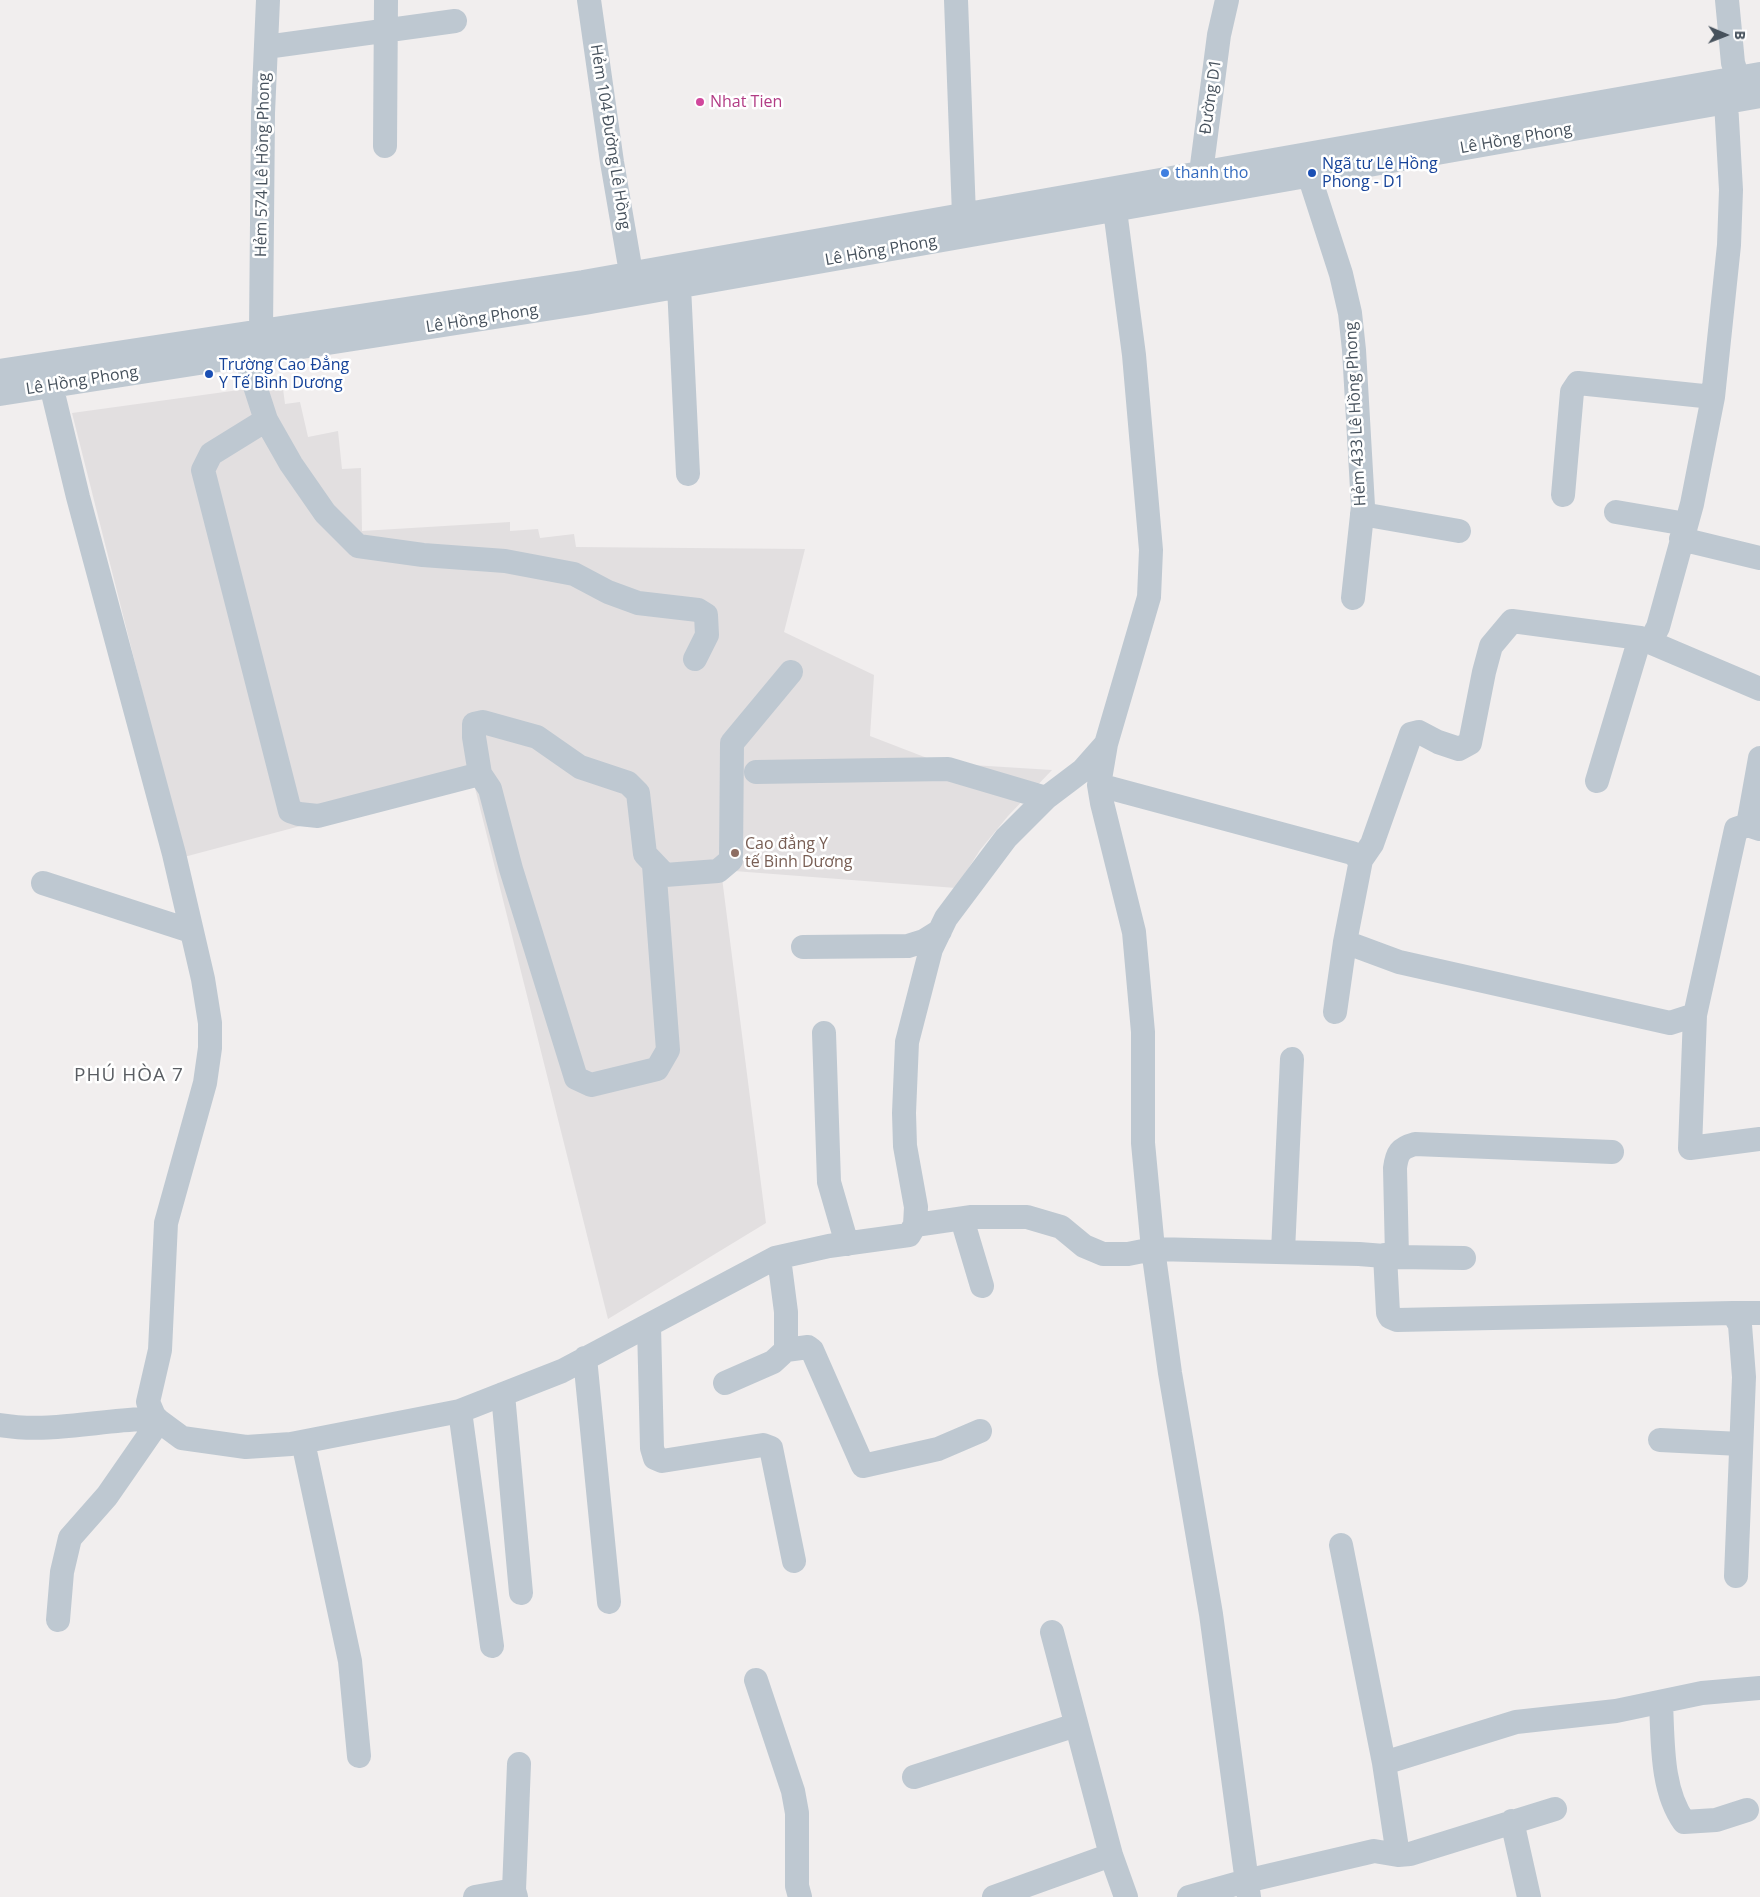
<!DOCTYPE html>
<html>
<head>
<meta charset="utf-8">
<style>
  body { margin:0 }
  #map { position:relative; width:1760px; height:1897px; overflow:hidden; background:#f1eeee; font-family:"Open Sans",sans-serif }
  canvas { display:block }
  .north { position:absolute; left:1700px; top:10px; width:50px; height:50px; -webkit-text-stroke:4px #fff; paint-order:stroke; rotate:91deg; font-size:14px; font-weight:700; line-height:20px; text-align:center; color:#46515c }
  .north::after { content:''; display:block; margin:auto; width:18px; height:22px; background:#46515c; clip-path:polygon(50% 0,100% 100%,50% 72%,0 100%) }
</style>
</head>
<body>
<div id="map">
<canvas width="1760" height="1897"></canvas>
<div class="north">B</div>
</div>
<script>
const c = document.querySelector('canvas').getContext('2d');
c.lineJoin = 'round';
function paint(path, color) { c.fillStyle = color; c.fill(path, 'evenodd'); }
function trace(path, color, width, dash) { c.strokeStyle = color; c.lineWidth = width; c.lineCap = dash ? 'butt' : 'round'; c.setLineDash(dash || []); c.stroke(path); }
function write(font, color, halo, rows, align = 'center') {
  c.font = font + ' "Open Sans",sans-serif'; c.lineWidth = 5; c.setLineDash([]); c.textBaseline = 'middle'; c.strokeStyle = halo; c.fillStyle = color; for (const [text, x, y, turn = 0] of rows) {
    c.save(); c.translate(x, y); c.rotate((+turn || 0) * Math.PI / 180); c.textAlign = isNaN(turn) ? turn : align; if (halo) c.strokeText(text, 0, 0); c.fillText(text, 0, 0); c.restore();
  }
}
const education = new Path2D(`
  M283,389L285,404L300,402L308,437L338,431L342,469L361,468L362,531L510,522V531L538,529L540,538L574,534L576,547L805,549L784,632L874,675L870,736L940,763L1052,770L1008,816L980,850L956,888L721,870L766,1223L608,1319L473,780L184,857L72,413L239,390Z`);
const minor = new Path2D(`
  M589,0L612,162L634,290
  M956,0L964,215
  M1727,0L1733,63L1738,78
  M266,47L455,21
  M385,146L386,0
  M1309,175L1341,274L1350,313L1354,350L1363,506L1353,598
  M1199,188L1219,35L1227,0
  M1113,195L1134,355L1151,550L1149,597L1106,744L1099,785L1102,803L1134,932L1143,1032V1143L1153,1249L1170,1373L1211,1614L1249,1897
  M679,286L688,474
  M261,331L263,113L268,0
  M245,355L266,420L291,464L325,513L358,546L423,555L505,561L574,574L608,592L638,603L698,610L706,615L707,635L695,659
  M0,371L583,282L1760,74
  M51,385L78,497L174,854L203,979L210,1023V1048L205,1083L166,1223L160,1350L148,1402L154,1416L159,1421L182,1438L246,1447L291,1444L460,1411L562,1371L775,1258L829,1246L909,1235L915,1225L916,1207L905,1146L904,1113L907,1042L931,949L946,918L1006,838L1046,798L1083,770L1106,744
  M0,394L585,303L1760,96
  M266,420L211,454L203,470L290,811L299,814L318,816L480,774L490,789L511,869L576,1078L591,1085L657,1069L668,1050L654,865
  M1563,495L1572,392L1578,383L1713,397
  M1616,512L1686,524
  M1362,514L1459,531
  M1681,539L1760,558
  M1650,642L1658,627L1692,504L1713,397L1729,245L1731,190L1726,102
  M756,772L948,769L1046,798
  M480,774L474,737V724L483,722L537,737L580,767L628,783L638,793L645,854L665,875L718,871L731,860L732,743L791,672
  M1597,781L1640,638
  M1099,785L1352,853L1361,860L1345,942L1335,1012
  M1748,825L1760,758
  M1361,860L1372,844L1411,734L1419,732L1438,742L1459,749L1470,743L1484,672L1491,646L1512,621L1640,638L1760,689
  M43,883L191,931
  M1345,942L1399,962L1670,1023L1695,1015L1736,829L1748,825L1760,829
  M803,947L908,946L924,941L940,931
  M1695,1015L1690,1148L1760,1139
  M824,1033L829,1182L847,1244
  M962,1219L982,1286
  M915,1225L970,1217H1027L1061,1227L1084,1246L1103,1254H1128L1153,1249L1359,1254L1397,1257L1395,1168C1397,1153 1400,1148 1415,1144L1612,1152
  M1283,1251L1292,1059
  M1385,1255L1388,1313L1390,1317L1397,1320L1733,1313L1740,1325L1744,1377L1736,1576
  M1397,1257L1464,1258
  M1733,1313H1760
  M649,1326L652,1448L655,1458L662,1461L763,1445L771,1448L794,1561
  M786,1350L808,1347L812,1350L863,1466L938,1449L980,1431
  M585,1358L609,1602
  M725,1383L773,1362L786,1350V1312L779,1258
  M503,1394L521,1593
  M460,1411L492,1646
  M0,1425C49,1433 95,1421 143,1419L154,1416
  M1660,1440L1740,1444
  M303,1442L350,1661L359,1756
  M1341,1545L1384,1763
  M58,1620L62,1572L70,1538L107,1496L159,1421
  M1052,1632L1111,1855
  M756,1680L793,1791L797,1813V1886L800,1897
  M1661,1703C1663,1742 1661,1790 1684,1822L1716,1820L1747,1810
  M914,1777L1076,1725
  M1512,1821L1529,1897
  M1398,1855L1410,1854L1555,1809
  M475,1897L514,1890
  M516,1897L514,1890L519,1764
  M994,1897L1111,1855L1126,1897
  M1189,1897L1246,1881L1374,1851L1398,1855L1384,1763L1516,1722L1616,1711L1702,1693L1760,1688`);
const markers = [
  [700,102,5,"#d1479c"],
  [1165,173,5,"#3f7fe0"],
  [1312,173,5,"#1a4fb4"],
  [209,374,5,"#1a4fb4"],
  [735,853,5,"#8d6e63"]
];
const streetNames = [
  ["Đường D1",1211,97,-82],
  ["Hẻm 104 Đường Lê Hồng",610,137,81],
  ["Lê Hồng Phong",1516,139,-10],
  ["Hẻm 574 Lê Hồng Phong",263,165,-89],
  ["Lê Hồng Phong",881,251,-10],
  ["Lê Hồng Phong",482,319,-9],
  ["Lê Hồng Phong",82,381,-9],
  ["Hẻm 433 Lê Hồng Phong",1356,414,-93]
];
const hotelNames = [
  ["Nhat Tien",710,102]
];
const transitNames = [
  ["Ngã tư Lê Hồng",1322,164],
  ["Phong - D1",1322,182],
  ["Trường Cao Đẳng",219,365],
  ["Y Tế Bình Dương",219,383]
];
const shopNames = [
  ["thanh tho",1175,173]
];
const educationNames = [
  ["Cao đẳng Y",745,844],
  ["tế Bình Dương",745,862]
];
const quarterNames = [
  ["PHÚ HÒA 7",129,1076]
];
paint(education, '#e2dfe0');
trace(minor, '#bec8d1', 24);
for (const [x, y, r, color] of markers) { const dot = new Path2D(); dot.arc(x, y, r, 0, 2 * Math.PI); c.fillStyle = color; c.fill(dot); trace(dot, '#fff', 2); }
write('16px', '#46515c', '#fff', streetNames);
write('16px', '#b23c85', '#fff', hotelNames, 'left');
write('16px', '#164399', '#fff', transitNames, 'left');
write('16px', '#366cbe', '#fff', shopNames, 'left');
write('16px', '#785e54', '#fff', educationNames, 'left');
c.letterSpacing = '1px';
write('19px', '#5a5e63', '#fff', quarterNames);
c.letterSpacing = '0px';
</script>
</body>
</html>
